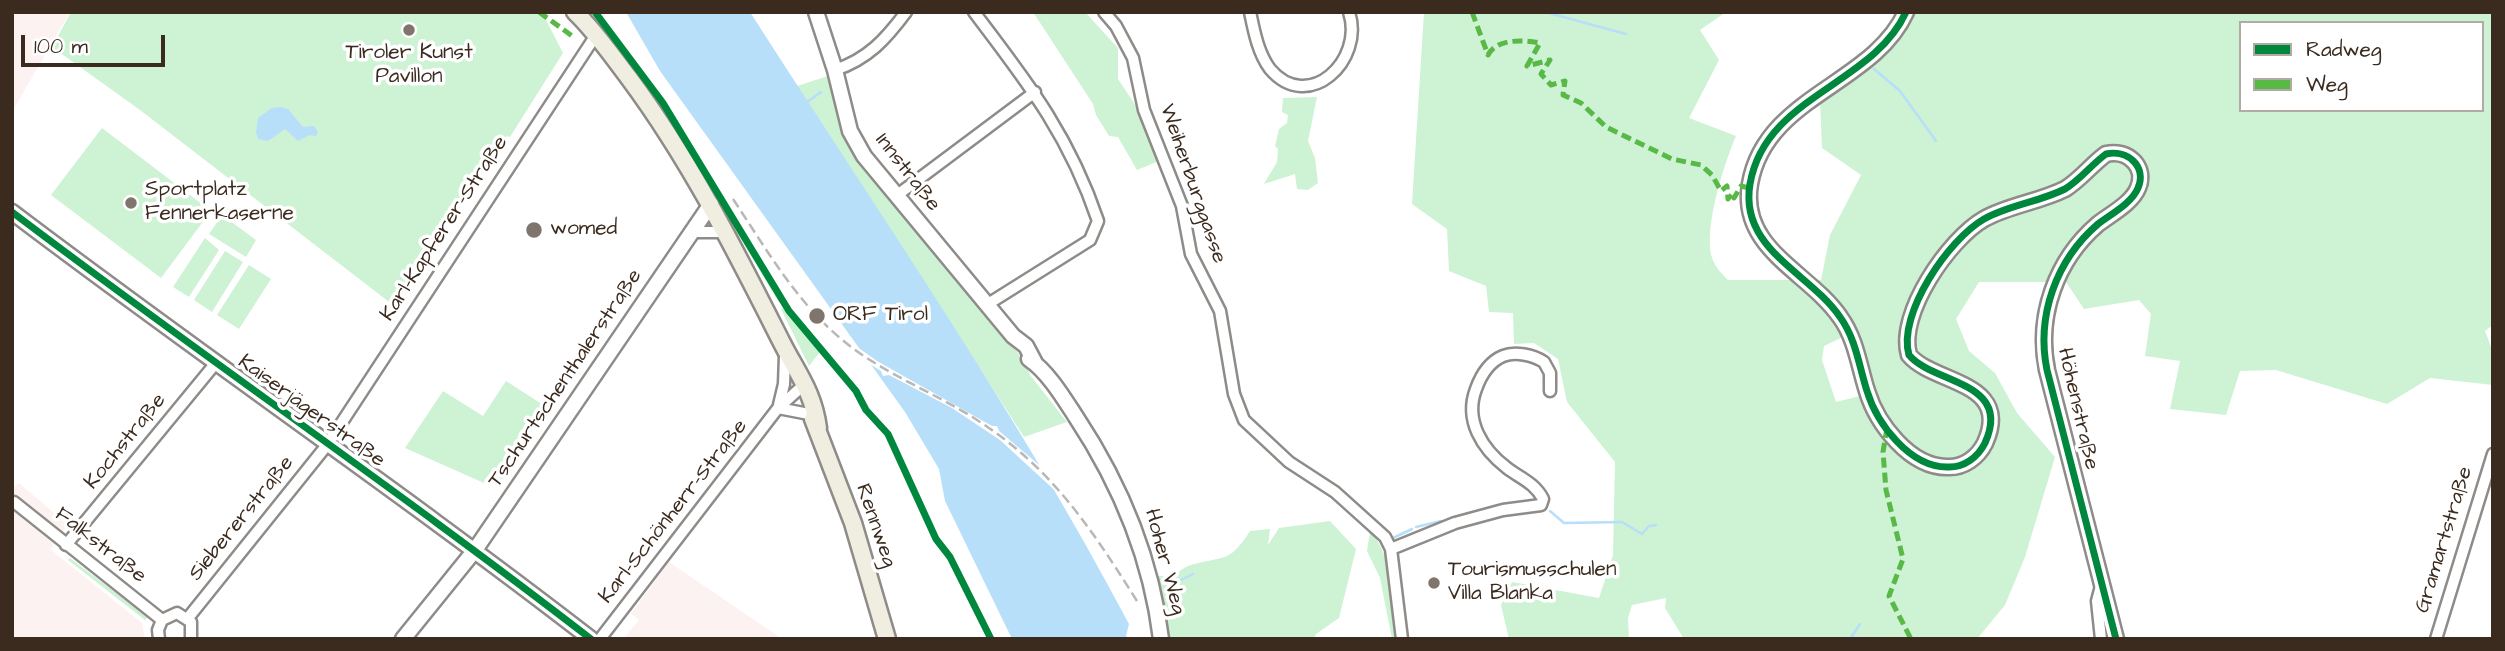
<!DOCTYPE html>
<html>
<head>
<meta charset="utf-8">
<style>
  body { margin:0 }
  #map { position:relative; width:2505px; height:651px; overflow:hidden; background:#fff; font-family:"Architects Daughter",sans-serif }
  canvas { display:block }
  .frame { position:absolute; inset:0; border:14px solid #3b2a1e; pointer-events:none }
  .legend { position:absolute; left:2239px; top:21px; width:245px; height:91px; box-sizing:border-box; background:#fff; border:2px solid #b1aaa5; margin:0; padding:9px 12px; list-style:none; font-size:21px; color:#3b2a1e }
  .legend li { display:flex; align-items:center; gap:14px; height:35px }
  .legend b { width:35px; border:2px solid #b1aaa5 }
  .scale { position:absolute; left:21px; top:35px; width:144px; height:32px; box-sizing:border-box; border:4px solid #3b2a1e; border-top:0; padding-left:9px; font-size:21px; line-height:24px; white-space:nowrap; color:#3b2a1e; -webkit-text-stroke:5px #fff; paint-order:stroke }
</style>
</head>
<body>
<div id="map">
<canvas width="2505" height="651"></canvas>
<div class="frame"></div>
<ul class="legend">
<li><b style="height:9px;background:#00873e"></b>Radweg</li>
<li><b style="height:9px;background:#58b947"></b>Weg</li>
</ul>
<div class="scale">100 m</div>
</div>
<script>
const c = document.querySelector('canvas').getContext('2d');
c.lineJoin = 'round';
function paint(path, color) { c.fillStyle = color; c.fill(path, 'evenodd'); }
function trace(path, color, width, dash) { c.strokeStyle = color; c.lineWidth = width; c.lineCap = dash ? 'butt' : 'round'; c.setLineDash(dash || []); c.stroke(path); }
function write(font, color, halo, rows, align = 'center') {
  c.font = font + ' "Architects Daughter",sans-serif'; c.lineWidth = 7; c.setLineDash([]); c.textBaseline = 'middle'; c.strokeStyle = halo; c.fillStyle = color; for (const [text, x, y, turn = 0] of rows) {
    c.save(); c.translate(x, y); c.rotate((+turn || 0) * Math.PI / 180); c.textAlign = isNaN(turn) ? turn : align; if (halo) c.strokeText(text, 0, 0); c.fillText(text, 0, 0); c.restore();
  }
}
const built = new Path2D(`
  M12,12H70L12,112Z
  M19,483L68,525L50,549L142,623L145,639H12V489Z
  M669,562L778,636L779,639H620L625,637L639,620L631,614Z`);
const green = new Path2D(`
  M71,12H542L563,53L510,137L507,136L393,305L140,110L52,47Z
  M1033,12H1085L1118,48V79L1134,103L1159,161L1137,170L1118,137L1109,136L1096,115L1093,104Z
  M1424,12H1726L1700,30L1719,60L1689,118L1736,136C1724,164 1703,229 1712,258C1715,267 1722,274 1728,280H1821L1830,235L1861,175L1822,148L1820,100C1857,76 1897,54 1914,12H2493V325L2485,331L2493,352V385L2430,378L2387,404L2276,370L2240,371L2226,415L2170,409L2180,361L2145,356L2151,314L2139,300L2084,309L2066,282H1979L1956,319L1969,351L1995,373L2017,413L2055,457L2025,557L2005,605L1977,639H1684L1665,608L1666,598L1632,605L1628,618L1629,639H1509L1501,605L1512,582L1599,598L1613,555L1615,462L1567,402L1558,359L1534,343L1514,344L1513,313L1489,312L1486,286L1449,271L1447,229L1412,204ZM2241,23H2482V110H2241ZM1843,337L1860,396L1836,402L1822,360L1824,346Z
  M828,76L841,133L1026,363L1030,375L1067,422L1024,437L797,86Z
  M1317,97L1308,141L1315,158L1318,183L1308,190L1297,189L1295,174L1264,184L1277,162L1278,149L1275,146L1279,129L1287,123L1288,115L1282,112L1283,98Z
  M102,128L211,211L161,278L51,195Z
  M730,214L781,302L779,303L727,216Z
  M222,215L256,240L246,257L209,234Z
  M205,238L219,250L189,297L173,287Z
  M225,251L243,262L212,312L194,300Z
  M249,265L271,279L239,329L217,315Z
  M784,308L820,352L809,366L781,309Z
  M506,381L548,408L511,460L510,467L498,485L485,479L484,483L405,448L443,391L483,416Z
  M1330,521L1356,549L1339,618L1316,634L1314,639H1167L1157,576C1183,576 1176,569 1194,564C1226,556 1230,562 1250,531L1270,529L1268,545L1279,528Z
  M1370,531C1397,560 1387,603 1398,639H1392L1380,578L1367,551Z
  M70,558L148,617L145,620L68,560Z`);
const water = new Path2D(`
  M626,12H750C879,214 1017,412 1129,624L1126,636L1129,639H1012L945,501L939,469L905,412L660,71Z
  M280,107L288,109L303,127L314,126L318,132L316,136L310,135L298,141L285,129L268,141L258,139L256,132L258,118L272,108Z`);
const pier = new Path2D(`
  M846,339L877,361L992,426H997L999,431L1045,470L1061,496L1000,440L952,408L889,375L883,376L881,371L860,358Z`);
const stream = new Path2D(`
  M1545,12L1626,34
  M1874,69L1900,91L1936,141
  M807,102L821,92
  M1519,503L1529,501
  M1550,511L1564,523L1622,522L1642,534L1649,526L1656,525
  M1458,517L1471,514
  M1416,527L1441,521
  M1393,538L1412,529
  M1165,588L1193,574
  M1850,639L1860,624`);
const street = new Path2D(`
  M974,12C1028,83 1069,135 1098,221L1090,240L988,304
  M1104,12L1116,26L1133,58L1144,110L1182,206L1191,254L1220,311L1234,394L1244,420L1289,462L1335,492L1385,537L1391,549L1402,639
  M1250,12C1254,31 1258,53 1270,69C1308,114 1365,61 1349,12
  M835,70C868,59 886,39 906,12
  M896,196L1035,92
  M691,232H726
  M779,405L784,384L785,356
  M778,408L809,414
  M14,502L162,620
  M66,545L215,364
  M1391,549L1455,523L1503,510L1541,505L1543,499C1535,483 1520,478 1507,468C1482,449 1464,420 1476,389C1481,375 1489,362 1503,356C1515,351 1533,355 1544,362L1550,373V391
  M2101,586L2097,601L2101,639
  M188,618L327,445L596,35
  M159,639L158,630L162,620L177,613L191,622V639
  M600,639L778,408L806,383
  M2436,639L2493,454`);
const secondary = new Path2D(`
  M816,12L835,70L850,131L864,156L1013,336L1026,346L1035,363
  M1906,12C1873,85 1765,96 1750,184C1739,249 1809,272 1840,317C1856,339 1859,366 1867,391C1877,424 1910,467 1947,467C1964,468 1978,457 1985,443C2013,381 1933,384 1909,355C1897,314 1949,239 1984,219C2009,205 2039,202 2065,189C2080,180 2092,164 2106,154C2128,149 2147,167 2138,188C2132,203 2111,214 2098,224C2056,260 2036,316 2047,370L2116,639
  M12,212C203,357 401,492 591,639
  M1029,359C1048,372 1063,397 1076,417C1121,485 1151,557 1161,639
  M403,639L475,550L711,204`);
const primary = new Path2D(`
  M575,12C596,32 612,56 629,78C690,160 735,250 781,341C797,373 813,391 818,428
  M813,419L853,523L887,639`);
const rail = new Path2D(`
  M733,199C765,247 795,300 840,338C881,373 932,391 977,420C1051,467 1091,528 1137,601`);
const quiet = new Path2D(`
  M539,12L575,38
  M1472,12L1488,55C1497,38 1524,40 1540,43L1527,66L1550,60L1541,74L1551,85L1565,81L1563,95L1581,103L1606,127L1672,159L1701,165L1712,175L1721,191L1727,186L1728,199L1733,193L1734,198L1741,186L1749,188
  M1887,428L1883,452L1886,490L1903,559L1889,596L1911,639`);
const cycleway = new Path2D(`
  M595,12L663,103L789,311L856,391L866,410L888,434L936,539L950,557L991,639
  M1906,12C1873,85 1765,96 1750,184C1739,249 1809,272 1840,317C1856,339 1859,366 1867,391C1877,424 1910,467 1947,467C1964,468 1978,457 1985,443C2013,381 1933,384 1909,355C1897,314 1949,239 1984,219C2009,205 2039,202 2065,189C2080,180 2092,164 2106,154C2128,149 2147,167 2138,188C2132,203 2111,214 2098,224C2056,260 2036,316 2047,370L2116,639
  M12,212C203,357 401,492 591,639`);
const markers = [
  [409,30,7,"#80756d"],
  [131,203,7,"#80756d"],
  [534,230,9,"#80756d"],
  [817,316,9,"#80756d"],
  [1434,583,7,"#80756d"]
];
const poiNames = [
  ["Tiroler Kunst",409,54,"center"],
  ["Pavillon",409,78,"center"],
  ["Sportplatz",145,191],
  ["Fennerkaserne",145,215],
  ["womed",550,230],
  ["ORF Tirol",833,316],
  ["Tourismusschulen",1448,571],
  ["Villa Blanka",1448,595]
];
const streetNames = [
  ["Innstraße",907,173,52],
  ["Weiherburggasse",1192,184,71],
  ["Karl-Kapferer-Straße",445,229,-57],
  ["Tschurtschenthalerstraße",566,379,-56],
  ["Höhenstraße",2077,409,77],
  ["Kaiserjägerstraße",311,412,36],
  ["Kochstraße",126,442,-51],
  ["Karl-Schönherr-Straße",674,512,-52],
  ["Siebererstraße",242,519,-51],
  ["Rennweg",875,526,71],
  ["Gramartstraße",2445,540,-73],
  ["Falkstraße",100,546,38],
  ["Hoher Weg",1164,562,75]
];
paint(built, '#fcf2f1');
paint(green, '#cef2d4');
paint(water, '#b8dffa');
paint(pier, '#fff');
trace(stream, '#b8dffa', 2.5);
trace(street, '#8e8b88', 15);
trace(secondary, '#8e8b88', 19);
trace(primary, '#8e8b88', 21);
trace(street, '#fff', 10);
trace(secondary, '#fff', 14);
trace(primary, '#f0ede1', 16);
trace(rail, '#b9b8b6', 2.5, [10, 5]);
trace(quiet, '#58b947', 5, [10, 5]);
trace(cycleway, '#00873e', 7);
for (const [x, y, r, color] of markers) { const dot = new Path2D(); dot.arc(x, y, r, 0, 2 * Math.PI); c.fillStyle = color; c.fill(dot); trace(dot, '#fff', 2.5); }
write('21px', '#3b2a1e', '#fff', poiNames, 'left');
write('21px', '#3b2a1e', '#fff', streetNames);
</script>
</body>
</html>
